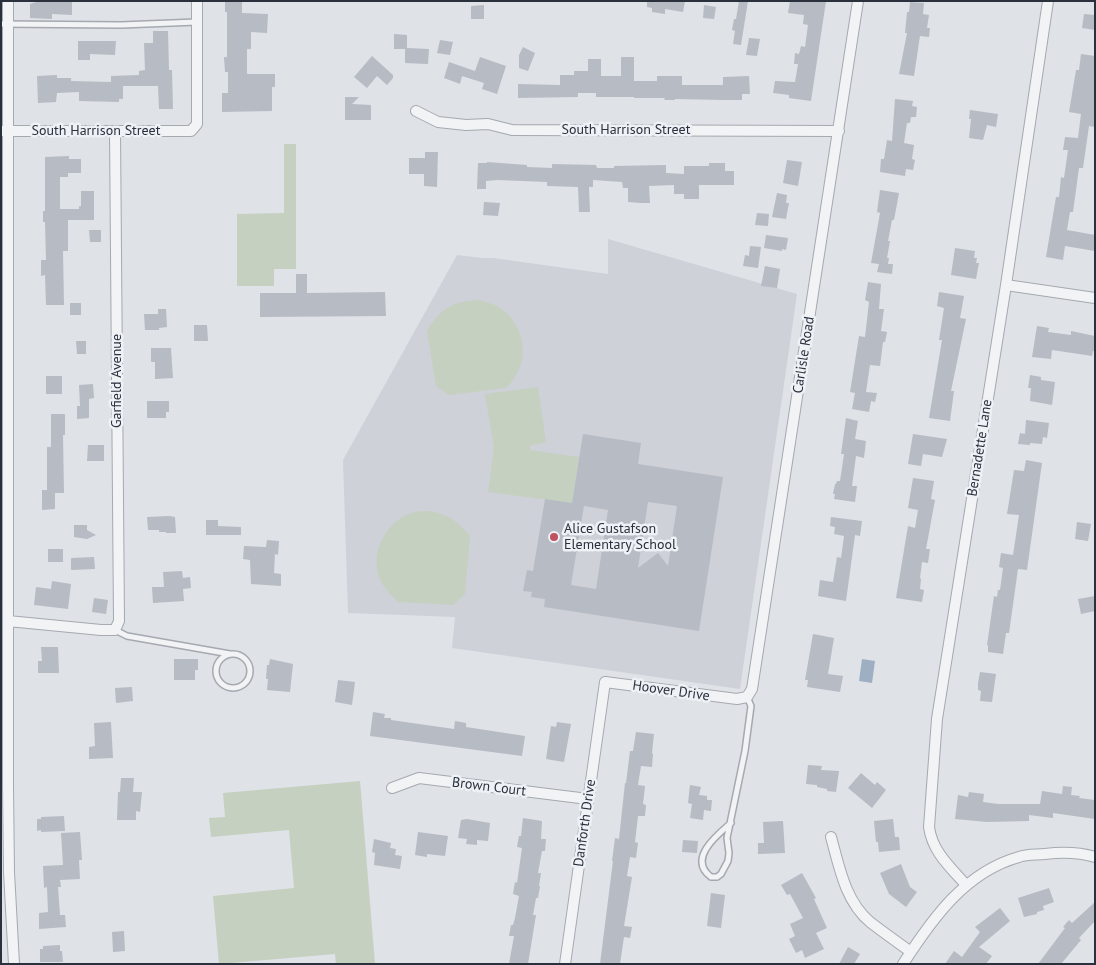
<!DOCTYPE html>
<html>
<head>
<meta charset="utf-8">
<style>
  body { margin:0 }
  #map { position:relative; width:1096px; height:965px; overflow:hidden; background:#dfe2e7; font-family:"PT Sans",sans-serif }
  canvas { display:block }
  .frame { position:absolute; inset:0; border:2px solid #2a303c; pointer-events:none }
</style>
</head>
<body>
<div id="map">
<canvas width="1096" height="965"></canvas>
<div class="frame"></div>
</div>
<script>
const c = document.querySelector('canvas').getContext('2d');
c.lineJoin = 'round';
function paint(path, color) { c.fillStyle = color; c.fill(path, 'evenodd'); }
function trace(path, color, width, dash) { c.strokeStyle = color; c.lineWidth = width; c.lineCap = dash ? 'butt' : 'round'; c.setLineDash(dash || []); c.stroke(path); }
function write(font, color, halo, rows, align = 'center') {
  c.font = font + ' "PT Sans",sans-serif'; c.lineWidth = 5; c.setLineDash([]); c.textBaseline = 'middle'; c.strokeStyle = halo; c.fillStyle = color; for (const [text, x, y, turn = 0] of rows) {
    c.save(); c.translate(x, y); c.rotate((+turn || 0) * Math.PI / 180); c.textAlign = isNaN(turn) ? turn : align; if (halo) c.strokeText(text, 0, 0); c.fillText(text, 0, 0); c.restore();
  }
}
const built = new Path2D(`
  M608,239L797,294L740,689L452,648L455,617L348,613L343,460L457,255L482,258H493L608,274Z`);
const green = new Path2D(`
  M284,144H296V269H274V286H237V214L284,213Z
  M480,300C485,302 490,303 495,305C520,317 531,351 516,375C514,380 510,384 506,388L449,395L436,386L427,331C441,308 453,301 480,300Z
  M538,387L546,442L530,446V450L579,457L572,503L488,492L494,448L485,394Z
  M430,511C450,516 457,520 470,536L465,594L453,605L398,602C390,594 383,587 379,577C370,551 387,519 415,512C420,511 425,511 430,511Z
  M360,781L375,964H336L335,954L219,964L213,896L294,888L289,830L211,837L209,818L225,817L223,793Z`);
const water = new Path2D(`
  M862,659L875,661L872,683L859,681Z`);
const building = new Path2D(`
  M39,1H72V15L52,14V19L30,18V4Z
  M225,1H242V13L268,14L267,33L251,32V49H247V74H275V87H272V111L222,112V93H228V72H225L224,57H227V12H225Z
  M647,1H685L683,12L665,9V14L652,12V8L647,7Z
  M739,1H748L741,45L733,44L735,31L732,30L734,19H736Z
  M790,1H826L811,101L789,98V95L773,93L775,81L795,82L798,64H794L795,53L799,54L801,46L805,47L808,25L803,24L804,15L788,13Z
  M910,2L924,3L923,14L929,15L927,28H930L929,37L920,36L914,76L899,74L907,33H905L907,12H909Z
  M484,5V19H471V6Z
  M704,5L716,7L714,19L703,18Z
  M1084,14L1095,15V30L1082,28Z
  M153,31H168L169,70H172L173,109H159L158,86H123V99H119V102L79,101V92L57,93L56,102L38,103L37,76L57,75V78H71V81L111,82V76L139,75V71L145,70L144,43H153Z
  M394,34L407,35V48L429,49L428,64L405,63V49H394Z
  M749,38L760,39L757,56L746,55Z
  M440,40L453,42L450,55L437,53Z
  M78,41H116L115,55L90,54V60H78Z
  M523,47L535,53L528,71L519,68V55Z
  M1081,54L1095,56V127L1089,126L1083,168H1079L1073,212H1070L1067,230L1095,235V251L1065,246L1063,260L1046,257L1056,197H1059L1061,177L1064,178L1068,150H1063L1065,137L1078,138L1081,114L1069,112L1076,70H1079Z
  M372,56L393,75V78L387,85L377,76L367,88L354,77Z
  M480,57L506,66L497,94L482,89L484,83L462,76L460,84L444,78L449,62L475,71Z
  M621,57H634V81H657V76H682V85H723V77L749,76L750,94H742V100H723L675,99V100H664L665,98H634V97H596V93H578V97L518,98V84L560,85V75H574V71H588V59H601V76H621Z
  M345,97H359L352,104L371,105V120H345Z
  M895,99L913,101L912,106L917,107L916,117H911L910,123H907L904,143L914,145L912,159L915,160L913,170L906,169L905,176L880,172L881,159H884L887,140L892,141Z
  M970,110L998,114L996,127L987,125L983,140L969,138L971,119H969Z
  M425,152H438L437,187L424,186V174H409V158H425Z
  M69,156V159H81V173H68V177H60V209H79V206H81V191H94V220H68V251H63L64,305H46L45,275L41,276V260H46L45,222H43V211H45V157Z
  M787,160L802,162L798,186L783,183Z
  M487,162L527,165V167L552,168V164L596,165L597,168H614V166L666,165V173L684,174V166H709V163H725V171H734V185H699V199H684V194H674V185L649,186L650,203H640L628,202V188H623L622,182L593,180V187H589L590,212H579L578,187L547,186V182L498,180L486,181V189H477L478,163H487Z
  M880,190L899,193L894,220H892L888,241H890L887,258H889L888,264H893L892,274L877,272L879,264L871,263L880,213L877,212Z
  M777,193L787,195L786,203H789L786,219L772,217Z
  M484,202L500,203L498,216L483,215Z
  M757,213L769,214L768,226L755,225Z
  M89,230H101V242H90Z
  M766,235L788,238L786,250L782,249V251L764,248Z
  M750,246L761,247L758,268L743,266L745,255L749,256Z
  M955,248L975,251L974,258H977L976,263H979L976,279L951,275Z
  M765,266L780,269L777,288L761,286Z
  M296,274H307V293L385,292L386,316L260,317V293H296Z
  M868,282L881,284L879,309H884L881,331L887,332L885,342H883L880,366L870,365L866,392L877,393L875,402L871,401L869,412L852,409L855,393L850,392L859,336L865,337L869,302L865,300Z
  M939,292L964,296L960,318L966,319L951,391H954L950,421L929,418L942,340H939L944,308L937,306Z
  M70,303H81V315H70Z
  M158,309H166L167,327L159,328V330H145L144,314H158Z
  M194,325H207L208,341H194Z
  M1037,326L1049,328L1048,332L1071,335V331L1095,336V351H1093L1092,356L1052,350L1051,359L1032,357Z
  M76,341H86V354H77Z
  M151,348H171L173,378L155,379V362H151Z
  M1030,375L1041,377V380L1055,382L1052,405L1030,401L1031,388H1028Z
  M46,376H62V394H46Z
  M93,384L94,398L89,399V418L77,419V406H80L79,385Z
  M147,401H169V412H166V418H147Z
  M51,414H65V435H63L64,493H55V509L42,510V490H47V447H51Z
  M846,418L858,421L855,439L866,441L864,458L856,456L852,486H857L855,502L834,499L835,494H833L835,484H836L837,481H840L844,454H841Z
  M1026,420L1049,423L1047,438L1043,437L1042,444L1030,443V445L1018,444L1020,433L1025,434Z
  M583,434L641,443L638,464L723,477L699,631L544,607L545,599L531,597L532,592L523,591L527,570L533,571L545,499L572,503ZM648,502L677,506L668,566L658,553L638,568ZM584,506L608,510L596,589L571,585Z
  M913,434L947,439L942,457L923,454L921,466L908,464Z
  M88,445H104V461H87Z
  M1026,460L1042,463L1027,570L1018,569L1009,633H1006L1003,654L988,652V645H987L994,596L997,597L998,590H1000L1003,568L999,567L1001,553L1013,555L1015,542L1019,515L1007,514L1014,470L1024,471Z
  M913,478L934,481L931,499L935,500L926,549H930L928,563L922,562L920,578L921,579L920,589L924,590L922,602L896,598L908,526L915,528L918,510L908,508Z
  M169,516L175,517L176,533H166V532H159V530H148L147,517Z
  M831,517L862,521L860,536L855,535L846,601L818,596L820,580L833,582L837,557L841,558L844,536L834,534L835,527L830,526Z
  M206,520H218V526L241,527V535H206Z
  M1077,522L1091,524L1088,541L1075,539Z
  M74,525H87V530L96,535L87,539L74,537Z
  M267,540L279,541L278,555L275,554L274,573L281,574V586L251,584L250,560L243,559L244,546L266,547Z
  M48,549H63V562H48Z
  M94,557L95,569L71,570V558Z
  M182,571L183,578L190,577L191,588L183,589L184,601L153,603L152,587H164L163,572Z
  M52,581L71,584L68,609L34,605L36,587L51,589Z
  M1095,596V611L1081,614L1078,599Z
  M94,598L108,600L106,614L92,612Z
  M813,634L834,638L828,674L843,676L840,692L807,687L808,680H805Z
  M41,647H58L59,673H38V661H42Z
  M174,659H198V670H195V680H174Z
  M270,659L293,664L290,692L267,690L268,679H266L267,665H269Z
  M980,672L996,674L992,702L980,701L981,691L978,690V683Z
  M338,680L355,682L352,705L335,702Z
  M132,687L133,701L116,703L115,688Z
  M373,712L385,714L384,718H391V720L454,729L455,721L466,723V727L525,736L522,756L370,736Z
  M111,722L113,758L89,759V747L95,746L94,723Z
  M557,722L571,724L564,762L546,759L551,726L556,727Z
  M636,732L654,734L652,753L653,754L652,767L641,766L638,785L645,786L643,804L646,805L645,816H638L635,842L638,843L636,858L630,857L627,876L632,877L624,926L632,927L630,938L624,937L620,964H600L613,861H612L615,838L619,839L625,783H626L630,751H633Z
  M808,765L822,766L821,770L839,771L836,792L827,791V789L817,787V785L806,784Z
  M861,773L875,785L877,782L886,790L872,808L848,788Z
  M121,778H134L133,792H142L140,812L136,811V820H117L118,792H120Z
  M690,785L701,787L699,795L707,796V800H712L711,811L704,810L703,820L690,818L692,804L688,803Z
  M1063,786L1072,787L1071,795L1080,796L1079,798L1095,800V819L1053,813V818L1029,815V821L987,822L955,819L958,795L968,797L969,792L984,794L983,802L998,804H1040L1042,791L1062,794Z
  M64,816L65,831L41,832V830L37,831V819H41V817Z
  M523,818L542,821L541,839H546L545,851H542L538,873H541L539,886H540L538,898H536L533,915H536L528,964H509L514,936H509L511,925H513L515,918L519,896L513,894L515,882L517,883L522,848L517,847L519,836H521Z
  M467,819L490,823L488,841L477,840V845L466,844L467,839L458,838L461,820Z
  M893,819L895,837H899L900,850L879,852L878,842H876L874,821Z
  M783,821L785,853L758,854V843H764L763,822Z
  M80,832L82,860H79L80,879L60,880L61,887H58L60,915H65L66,927L39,929V913L48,912L47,887L44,888L43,866L63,865L61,833Z
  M418,832L448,836L445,856L427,854V857L415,855Z
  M374,839L391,843L390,848L396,849L395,855L402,856L400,869L374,865L375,853L372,852Z
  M683,840L698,841L697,853L682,852Z
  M901,864L910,887L917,892L906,907L889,894L880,873Z
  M802,873L816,898L814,899L827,928L816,933L824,949L805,958L802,950L796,953L789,939L795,936L790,924L803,918L790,894L787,895L781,885Z
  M1049,888L1054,902L1043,906L1044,910L1037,912V914L1024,917L1018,898Z
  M711,893L725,895L721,928L707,926Z
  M1095,902V921L1079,938L1081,940L1061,964H1038L1065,928L1063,927L1069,920L1072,923Z
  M1000,908L1010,921L979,947L992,956L986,964H945L954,951L962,957L980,932L975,927Z
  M124,931L125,951L113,952L112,932Z
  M60,945V951H62L63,962H40V949H43V946Z
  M848,947L860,954L854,964H839Z`);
const service = new Path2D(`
  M1,24L121,25L197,22
  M115,630L127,636L230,654
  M216 671a17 17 0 1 1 34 0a17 17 0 1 1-34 0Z
  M731,823C717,835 687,859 711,877H717L721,874L728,861L729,853L727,838L745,751L751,706L747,697`);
const minor = new Path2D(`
  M8,1V786L9,872L14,964
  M416,111L438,122L466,125L488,124L512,130L839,131
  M1,131H191L197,124V1
  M1006,285L1095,298
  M8,621L101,630H115L119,621L115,131
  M392,788L419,778L588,799
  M831,837C839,866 845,901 870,922C883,932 897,942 911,952
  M966,885C950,867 932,851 929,827L937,719L1006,285L1048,1
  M565,964L605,682L737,699L747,697L752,689L858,1
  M903,964C932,919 965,872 1019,857C1027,854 1037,855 1045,854C1062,852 1078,852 1095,857`);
const markers = [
  [554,537,5,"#be525f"]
];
const streetNames = [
  ["South Harrison Street",626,130],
  ["South Harrison Street",96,131],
  ["Carlisle Road",804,355,-81],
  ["Garfield Avenue",117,381,-90],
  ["Bernadette Lane",980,448,-81],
  ["Hoover Drive",671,691,8],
  ["Brown Court",489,787,7],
  ["Danforth Drive",585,823,-82]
];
const poiNames = [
  ["Alice Gustafson",564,529],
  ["Elementary School",564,545]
];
paint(built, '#ced1d8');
paint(green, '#c5d0c1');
paint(water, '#9eafc3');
paint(building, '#b7bbc3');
trace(service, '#a5a9b0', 8);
trace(minor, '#a5a9b0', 12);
trace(service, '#f1f3f5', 5);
trace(minor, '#f1f3f5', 10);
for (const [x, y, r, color] of markers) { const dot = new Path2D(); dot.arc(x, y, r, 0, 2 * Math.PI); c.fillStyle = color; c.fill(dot); trace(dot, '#eef1f5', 2); }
write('14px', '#2a303c', '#eef1f5', streetNames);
write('14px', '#2a303c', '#eef1f5', poiNames, 'left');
</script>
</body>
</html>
